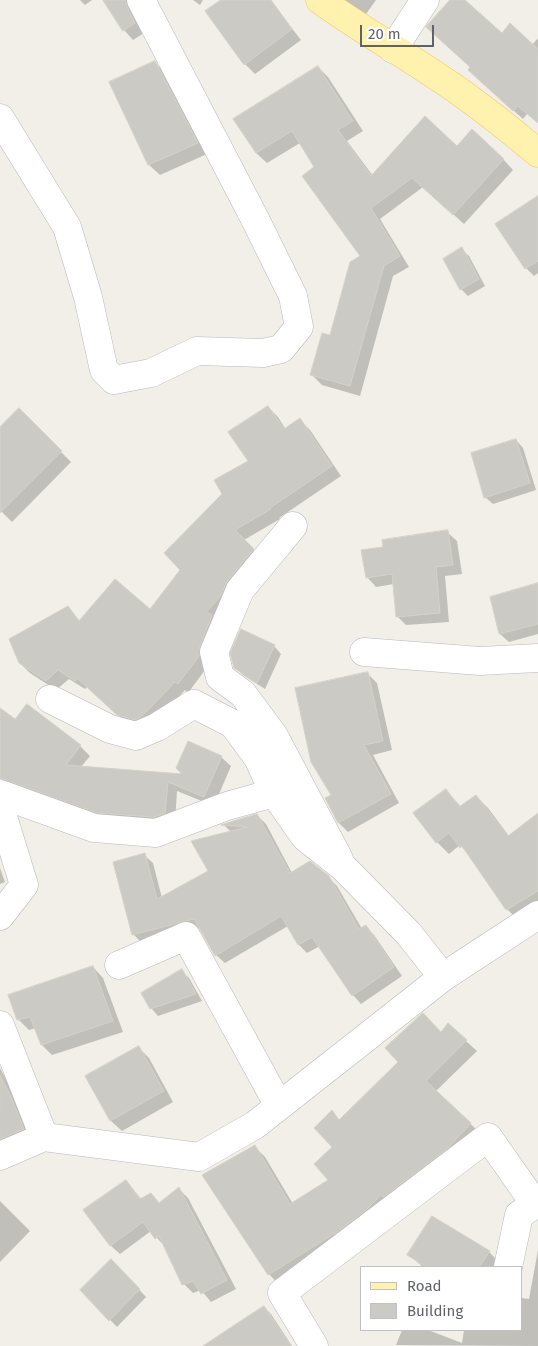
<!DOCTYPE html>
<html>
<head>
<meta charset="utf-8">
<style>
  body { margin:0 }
  #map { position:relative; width:538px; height:1346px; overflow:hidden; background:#f1efe8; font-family:"Fira Sans",sans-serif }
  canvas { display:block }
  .legend { position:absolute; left:360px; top:1266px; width:162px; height:65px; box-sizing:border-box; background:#fff; border:1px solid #bfc1c3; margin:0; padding:6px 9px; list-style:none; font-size:15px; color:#5f6368 }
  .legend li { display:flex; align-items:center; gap:10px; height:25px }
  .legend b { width:25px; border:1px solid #bfc1c3 }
  .scale { position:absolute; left:360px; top:25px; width:74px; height:22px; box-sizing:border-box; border:2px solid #5f6368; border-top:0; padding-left:6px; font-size:15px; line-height:18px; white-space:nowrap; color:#5f6368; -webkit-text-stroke:4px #fff; paint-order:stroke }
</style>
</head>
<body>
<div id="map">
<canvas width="538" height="1346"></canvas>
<ul class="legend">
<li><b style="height:6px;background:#fff2af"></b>Road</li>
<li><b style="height:14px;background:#cccac5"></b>Building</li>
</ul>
<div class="scale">20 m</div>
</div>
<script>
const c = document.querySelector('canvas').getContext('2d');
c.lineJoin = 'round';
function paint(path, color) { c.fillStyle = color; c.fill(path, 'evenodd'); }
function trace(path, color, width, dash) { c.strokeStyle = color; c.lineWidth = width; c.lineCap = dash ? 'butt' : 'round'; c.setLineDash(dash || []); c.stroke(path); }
const shadow = new Path2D(`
  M80,0H92L85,5Z
  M105,0H138L144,33L133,40L124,30Z
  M193,0H203L200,5Z
  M223,0H270L301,40L255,74L245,64Z
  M344,0H376L366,14Z
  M451,0H463L502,34L532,45L538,38V123L527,114L523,119L478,79L471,68Z
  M155,63L165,73L207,154L160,175L149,165L110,83Z
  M318,67L328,77L363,131L347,141L373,176L457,148L503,159L513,170L464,224L423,187L380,219L409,267L393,276L360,396L322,385L312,375L331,337L362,256L315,168L300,143L267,163L256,153Z
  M538,204V273L534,276L526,268L497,225Z
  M461,249L469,256L485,286L468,296L461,289Z
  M268,407L278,417L286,430L300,420L310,430L341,476L279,518L280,519L244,540L263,559L208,666L188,693L185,690L152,726L128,724L87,687L85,689L69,679L56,690L30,673L20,663L67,608L80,621L150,611L182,570L224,494L250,461Z
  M19,410L71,462L12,522L0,510V429Z
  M516,440L523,448L536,490L493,504L485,497Z
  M447,532L457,541L462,574L445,576L449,622L406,625L397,616L394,584L376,587L367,577L385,548Z
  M538,585V634L509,642L500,634L491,598Z
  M274,646L281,654L265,689L243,675L235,667Z
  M367,673L377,683L392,750L373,755L399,803L348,832L339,823L326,799L332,795Z
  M0,710L15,721L80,746L90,756L81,767L184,775L221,757L231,766L214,806L177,791L175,822H108L13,788L0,778Z
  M446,790L461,807L476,796L488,808L509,836L538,814V910L519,921L507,909L472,858L460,845L449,854L437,842Z
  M257,815L266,824L292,873L328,877L337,886L362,929L365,926L374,935L402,976L361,1004L353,995L320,946L307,953L299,945L288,926L225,963L216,955L200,928L142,943L133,934L144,855L153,863L162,898L210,871L231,832L224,825Z
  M0,868L5,882L0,884Z
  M93,967L103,978L123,1032L52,1055L42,1045L36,1028L29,1030L18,1019Z
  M181,971L189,978L202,1001L158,1016L151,1008Z
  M448,1025L477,1051L436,1091L481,1134L279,1285L269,1274L255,1147L265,1157L293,1204L330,1180L334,1147L332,1112L340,1121L441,1033Z
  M138,1047L149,1058L173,1102L122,1131L111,1121L87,1076Z
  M0,1068L21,1108L33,1139L0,1154Z
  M126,1181L142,1200L151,1194L160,1204L179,1189L188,1198L236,1289L211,1302L201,1290L193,1293L184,1284L165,1247L151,1231L120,1254L110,1245Z
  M0,1201L30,1231L0,1262Z
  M538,1250V1346L396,1345L402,1330H428L462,1343L464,1330H522V1298L529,1299Z
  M489,1252L499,1262L496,1267H423L409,1255Z
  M111,1260L146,1297L117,1327L81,1290Z
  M264,1307L271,1314L292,1346H213Z`);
const building = new Path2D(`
  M103,0H125L127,7L135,23L123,31Z
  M221,0H271L292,29L244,65L205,11Z
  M450,0H465L502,33L510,23L538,49V123L518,106L513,111L468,70L470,67L426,27Z
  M155,61L198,143L148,165L109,82Z
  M318,66L353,121L338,130L371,176L425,116L457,146L472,129L504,159L453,215L412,178L371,208L400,256L384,266L350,386L310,375L322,333L330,335L350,262L360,256L302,176L314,167L292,131L256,153L233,119Z
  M538,196V261L525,269L495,224Z
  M462,247L479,279L460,290L443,259Z
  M268,406L284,429L300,418L332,466L270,508L271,509L235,530L254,549L228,580L220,597L206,612L212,615L200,646L199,656L178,684L175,682L142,716L135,720L117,715L77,678L75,681L58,670L46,681L19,663L9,639L68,606L79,621L115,579L150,609L180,570L164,553L222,494L214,480L248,461L228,432Z
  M19,408L62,451L0,513V427Z
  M516,439L530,483L484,498L471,453Z
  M448,530L453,565L436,567L440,613L396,617L392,574L366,578L361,550L383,547L382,540Z
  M538,583V624L499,634L490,597Z
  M241,629L275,645L257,683L234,668L230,653Z
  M368,672L383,741L364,745L391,794L338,823L325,798L331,795L311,762L295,688Z
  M27,704L81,745L66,765L182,774L176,768L188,741L222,756L204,797L168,782L165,813L154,817L97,813L0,778V708L15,719Z
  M446,789L459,807L476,795L508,836L538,813V891L506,910L462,846L460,848L449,833L436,843L413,813Z
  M257,814L290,873L310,861L329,876L359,929L366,925L394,967L352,996L312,937L298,945L281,916L215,956L194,919L132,935L113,862L145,853L157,899L208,871L191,841L247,827L221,825Z
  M93,966L113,1021L41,1045L30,1017L17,1020L8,995Z
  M182,969L196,994L150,1009L141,993Z
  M423,1013L441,1032L448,1023L467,1040L426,1081L471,1123L447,1149L383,1197L381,1195L366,1210L337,1232L268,1275L202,1175L255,1145L290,1204L328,1180L314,1164L332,1147L314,1128L332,1110L339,1120L398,1062L385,1048Z
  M139,1046L164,1091L110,1121L85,1076Z
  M0,1075L11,1097L24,1129L0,1139Z
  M126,1180L140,1199L151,1193L159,1203L179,1187L227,1280L201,1294L193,1281L182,1285L159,1236L155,1239L143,1222L110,1246L83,1210Z
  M432,1216L490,1251L479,1267H426L407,1255Z
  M111,1259L140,1289L109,1321L80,1290Z
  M264,1306L291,1346H203Z`);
const minor = new Path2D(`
  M393,49L425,0
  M0,118L67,227L88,297L104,370L114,380L151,373L197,351L263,353L281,349L299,327L293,296L255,219L141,0
  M293,526L240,590L214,652L220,677L243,694L274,736L339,859
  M364,652L480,661L538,658
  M50,699L110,729L136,736L157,727L194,704L233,724L258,758L274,793L305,837L343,867L408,933L443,977
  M0,794L94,828L156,833L227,806L274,793
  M0,807L24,885L0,916
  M119,965L186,936L279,1106
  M0,1025L44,1137
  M0,1156L44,1137L199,1157L255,1125L443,977L538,915
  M508,1267L519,1215L535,1204
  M314,1346L282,1293L488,1137L535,1204H538`);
const major = new Path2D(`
  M320,0C360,29 403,53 444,81C477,103 508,128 538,153`);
paint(shadow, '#0003');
paint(building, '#cccac5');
trace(building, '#d6d1c6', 1);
trace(minor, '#b5b8bc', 29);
trace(major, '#f2c960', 29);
trace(minor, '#fff', 28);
trace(major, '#fff2af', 28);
</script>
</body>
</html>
